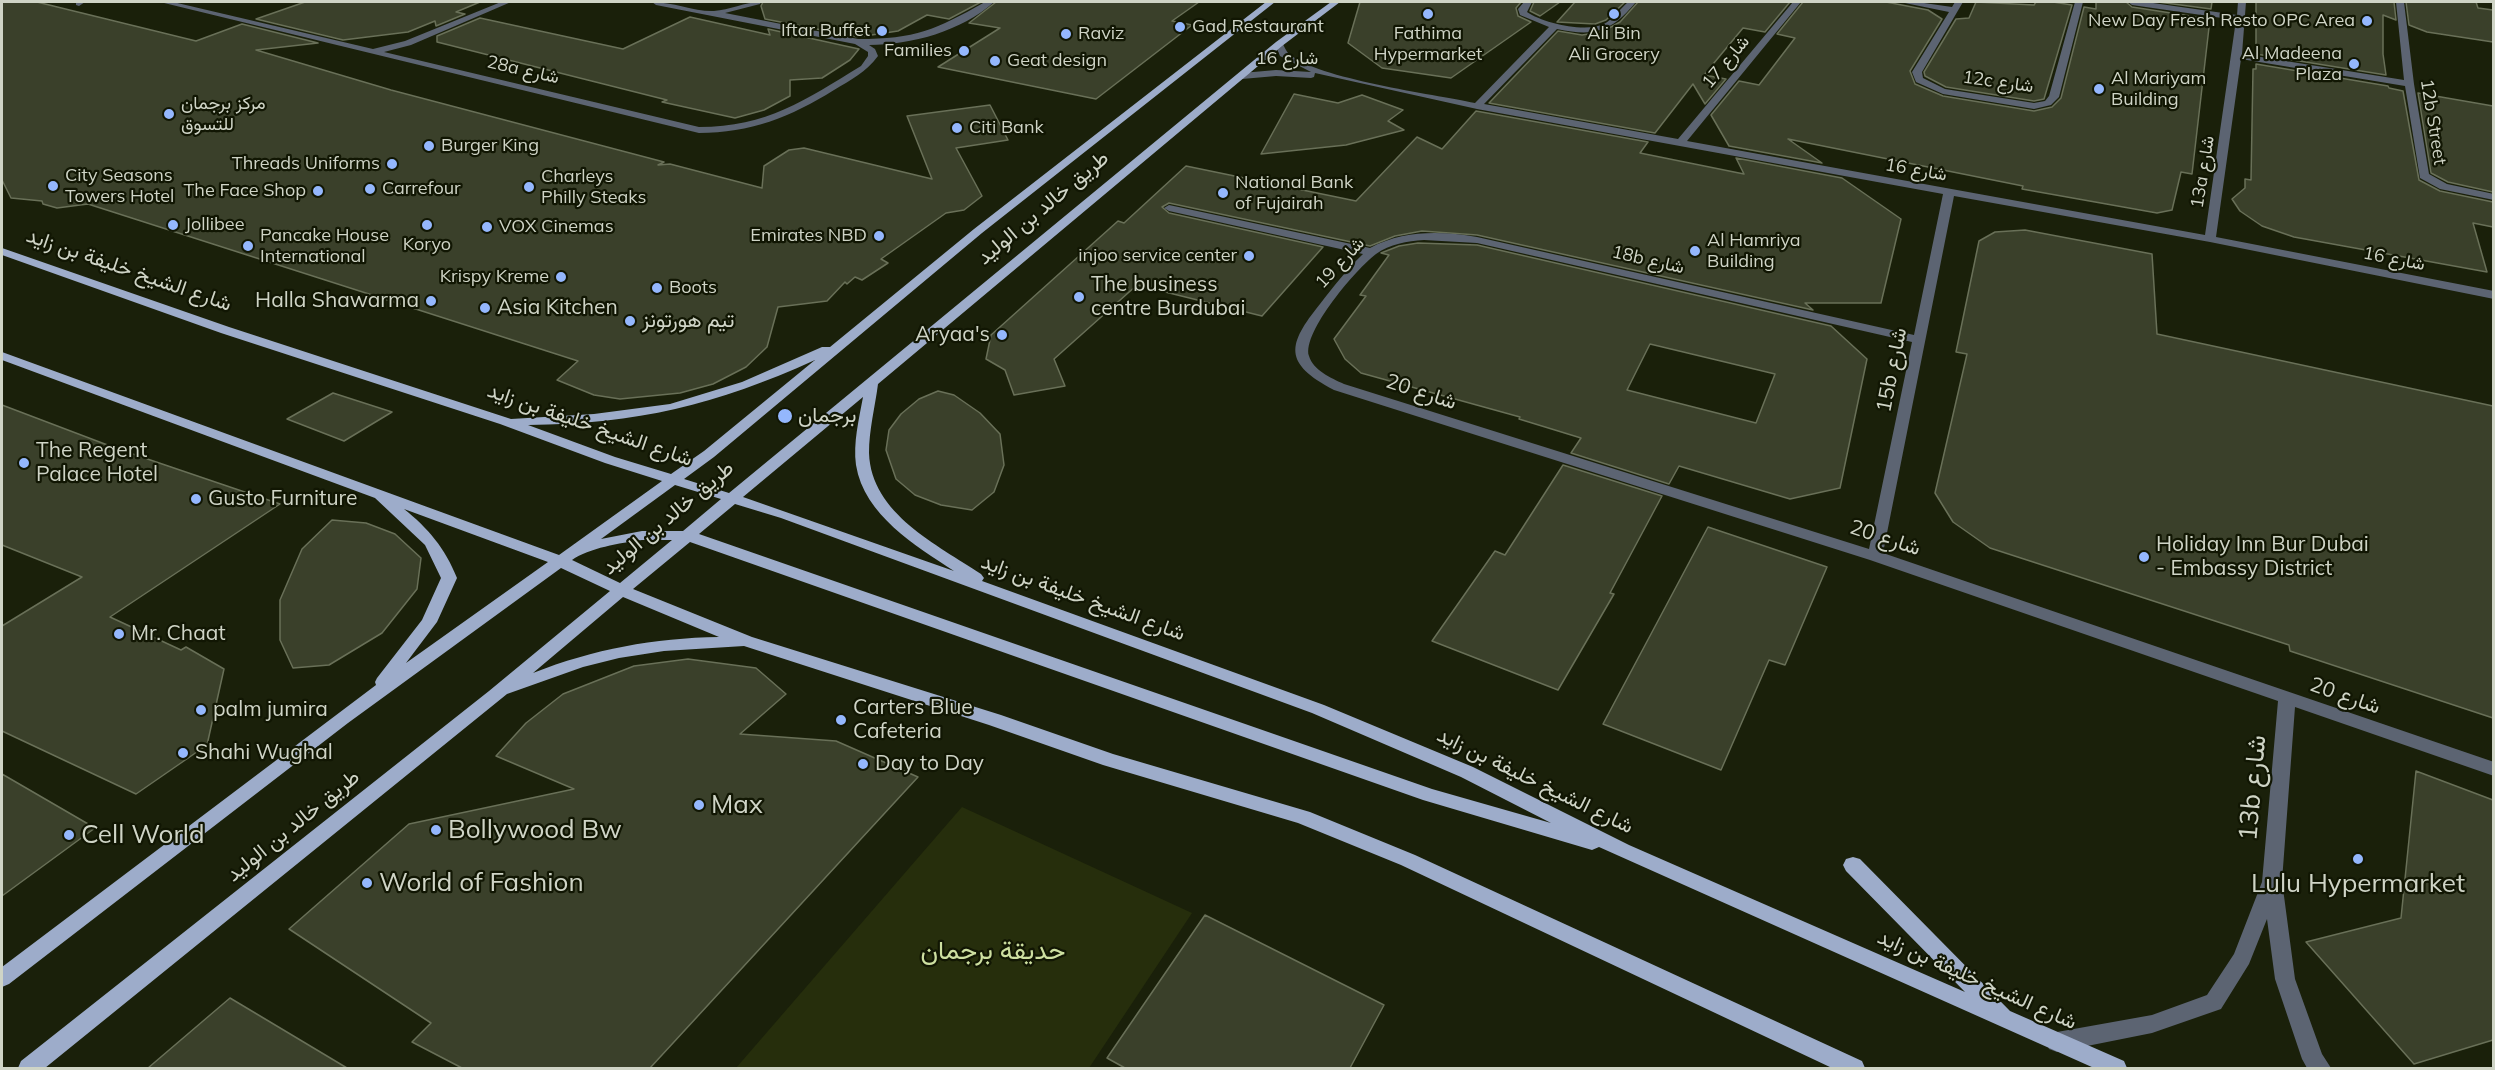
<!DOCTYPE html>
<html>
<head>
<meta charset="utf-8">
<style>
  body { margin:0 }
  #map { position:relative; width:2495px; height:1070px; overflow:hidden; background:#1a200a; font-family:Mulish,sans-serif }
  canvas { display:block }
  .frame { position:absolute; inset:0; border:3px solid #cfd4c6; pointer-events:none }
</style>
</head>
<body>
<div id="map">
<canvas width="2495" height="1070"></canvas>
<div class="frame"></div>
</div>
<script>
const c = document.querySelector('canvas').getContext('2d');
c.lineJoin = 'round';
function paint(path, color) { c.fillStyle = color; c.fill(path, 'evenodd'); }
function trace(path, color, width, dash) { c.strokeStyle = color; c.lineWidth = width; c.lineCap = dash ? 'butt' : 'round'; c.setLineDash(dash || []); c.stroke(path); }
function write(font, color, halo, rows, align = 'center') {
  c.font = font + ' Mulish,Vazirmatn,sans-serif'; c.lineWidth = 4.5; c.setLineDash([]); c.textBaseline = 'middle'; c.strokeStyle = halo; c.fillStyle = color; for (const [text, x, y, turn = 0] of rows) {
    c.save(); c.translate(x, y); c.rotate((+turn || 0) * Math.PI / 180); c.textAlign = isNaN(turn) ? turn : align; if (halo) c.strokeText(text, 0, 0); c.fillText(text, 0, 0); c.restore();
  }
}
const green = new Path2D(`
  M962,807L1192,913L1089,1068H736Z`);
const building = new Path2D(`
  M2,2H37L196,41L242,24L318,43L256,50L391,90L664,162L658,165L670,164L762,188L764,166L789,150L804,148L932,179L907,116L990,105L1008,140L956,148L982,196L964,210L946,213L881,259L888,263L862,280L855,277L847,284L845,282L827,301L778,307L767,347L746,367L713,384L680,393L620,399L594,395L557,380L578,361L88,204L57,208L43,204L42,201L11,198L2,180Z
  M305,2H480L456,12L465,14L436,26L435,21L408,32L343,40L256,19Z
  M763,2H981L949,19L927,15L898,31L858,37L765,19L761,6Z
  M996,2H1199L1172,21L1192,25L1096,99L938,67L1000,28L969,23Z
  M1360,2H1521L1516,8L1518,16L1531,22L1451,78L1382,68L1348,43Z
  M1534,2H1560L1540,16L1530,11Z
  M1575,2H1625L1606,20L1595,24L1557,22Z
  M1638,2H1790L1765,32L1743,28L1704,75L1726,79L1705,104L1693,84L1655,133L1489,103L1558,31L1582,35L1602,32L1620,22Z
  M1803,2H1886L1928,10L1942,19L1910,71L1915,84L1943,96L2034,111L2052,107L2061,98L2084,7L2096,9V2H2126L2132,7L2210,19L2192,174L2181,172L2172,210L2157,213L2022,189L2023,186L1788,139L1822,163L1729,146L1711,115L1739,81L1759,85L1795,38L1777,34Z
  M1976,2L2034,5L2036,2H2053L2072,5L2044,99L2034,101L1946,87L1925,76L1924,72L1956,19L1969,18Z
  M2158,2H2212L2211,9Z
  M2256,2H2394L2396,20L2383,15V54L2386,75L2256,54Z
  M2406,2H2476L2478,8L2493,10V42L2427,32L2409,25Z
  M690,17L770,35L768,29L859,49L850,60L822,78L790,80V96L764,110L735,118L662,102L667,100L437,42V36L480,18L623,49Z
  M2256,64L2388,86L2389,88L2403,91L2419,180L2440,191L2493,202V227L2473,223L2487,272L2294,237L2262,226L2240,211L2232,199L2245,188V179L2251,180L2253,69H2256Z
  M2418,93L2493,106V192L2448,182L2431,173Z
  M1294,94L1338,103L1362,95L1403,110L1388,121L1404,130L1346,145L1261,154Z
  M1476,111L1648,142L1640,153L1744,174L1736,158L1842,178L1901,219L1881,303H1805L1813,310L1477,235L1422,231L1395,236L1370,246L1169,203L1162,207L1169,213L1323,247L1262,316L1137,285L1054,359L1065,386L1014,395L1005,370L986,359L991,335L1118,221L1124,223L1186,166L1356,201L1417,137L1442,149Z
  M2025,230L2152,254L2157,334L2493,406V718L2290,651L2289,645L1990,548L1953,522L1935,493L1967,354L1956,352L1979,241L1995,232Z
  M1418,243L1477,245L1831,326L1867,359L1840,488L1790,499L1679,466L1669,484L1571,453L1581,438L1519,419L1520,417L1361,373L1345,359L1334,339L1366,296L1360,295L1389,255L1381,253L1399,246ZM1650,344L1775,374L1756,423L1627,390Z
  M938,391L954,395L980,413L1000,434L1004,465L994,492L972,510L941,505L915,495L896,479L886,450L889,430L901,414L919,399Z
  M333,393L392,412L344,441L287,419Z
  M2,405L118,449L280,504L110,617L181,650L186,647L224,669L207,745L136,794L2,731V626L82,577L2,545Z
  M1563,465L1662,496L1610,593L1614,594L1558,690L1432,641L1495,551L1505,555Z
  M332,520L366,523L395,534L421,558L417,589L382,633L329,665L293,668L280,640V600L302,549Z
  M1708,527L1827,567L1785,665L1769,660L1721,770L1603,724Z
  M688,659L756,668L786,694L740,734L836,741L918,777L650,1068H462L412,1042L431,1023L289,929L409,824L574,789L496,756L526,723L563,694L634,666Z
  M2416,771L2493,800V1040L2414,1064L2306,942L2401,918Z
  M2,774L95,828L2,896Z
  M1205,915L1384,1005L1350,1068H1125L1107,1058Z
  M230,998L347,1068H148Z`);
const minor = new Path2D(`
  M76,2H85L79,6L76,5Z
  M160,2H173L373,49L405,41L501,2H511L411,45L384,52L699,127C767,127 805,100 861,66L868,56V52L855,44L656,5L652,2C673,2 696,12 714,11C729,10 745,2 761,2L760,4L725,13L858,39C916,39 935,30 985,2H994C962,31 911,45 869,45L875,49L878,56C866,72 851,80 834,90C791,117 750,133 699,133Z
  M1524,2H1532L1527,12C1543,23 1585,33 1604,24C1613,19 1620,9 1628,2H1636C1611,32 1595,37 1557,29L1484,104L1678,139L1793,2H1801L1687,141L2205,235L2236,20L2132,5L2128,2H2146L2237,15L2238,2H2246L2242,54L2404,80L2396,2H2404L2414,84L2429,174L2447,184L2494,194V200L2440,189L2420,178L2405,86L2241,59L2216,237L2494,291V299L2210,242L1954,196L1883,553L2494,762V776L2295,707L2282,881L2295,979L2322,1054L2331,1068H2307L2302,1059L2275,979L2267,919L2249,964L2221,1009L2152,1033L2057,1052L2049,1049L2046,1042L2049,1035L2057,1032L2152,1015L2207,995L2234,954L2262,882L2278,701L1870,560L1334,390C1283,363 1287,345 1320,304C1334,286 1347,269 1363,254L1169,211L1164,208L1169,205L1370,248C1404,230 1440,231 1477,237L1914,335L1943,194L1477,109L1315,73L1314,77L1311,78L1276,76L1242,79L1237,76L1242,73L1276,70L1311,72L1280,56L1275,44L1279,41L1282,42C1284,46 1286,51 1289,54C1318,79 1433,94 1475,103L1549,27L1520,15L1518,9ZM1424,240L1477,243L1912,342L1869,549L1344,384C1331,378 1313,370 1309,356C1302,332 1357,268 1376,254C1390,244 1407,241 1424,240Z
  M1900,2H1917L1952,7L1955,2H1963L1922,72L1923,78L1945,89L2034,103L2045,101L2049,96L2075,2H2083L2059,97L2051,105L2034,109L1943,94L1916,82L1912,72L1949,12Z`);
const major = new Path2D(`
  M1266,2H1275L982,233L714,457L684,479L729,493L1276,42L1331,2H1340L1282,46L878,384C875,407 869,430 869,453C871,514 938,545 981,574L984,578L982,581L1324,705L1473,767L1629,845L1965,992L1846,871L1843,865L1846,859L1853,857L1860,859L2010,1011L2124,1061L2127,1068H2094L1599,847L1592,850L1423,800L690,542L633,589L752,637L1001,715L1113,754L1310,812L1415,855L1862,1061L1865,1068H1832L1401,865L1298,823L1103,765L989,725L744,646L664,651L619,658L583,667L507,694L45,1068H18L21,1061L489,691L610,591L561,568L348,723L9,984L2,987V967L376,685L375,682L377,678L422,620L441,578L425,545L375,498L2,360V352L559,555L662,481L605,463L500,424L221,333L2,255V248L229,327L511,419L594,414L670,404L742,382L822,347H830L974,229ZM815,360L704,451L671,474L615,457L528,425C637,424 716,405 815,360ZM863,397C859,419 853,443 856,465C864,515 916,546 954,571L743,497ZM675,485L721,499L683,531H642L601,539ZM735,504L781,518L1312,713L1461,777L1551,823L1432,789L699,534ZM404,509L548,562L406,663L437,622L457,578C445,548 428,528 404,509ZM642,540H672L620,583L572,560C589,548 620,543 642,540ZM623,597L719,637C654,638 594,649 533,673Z`);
const markers = [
  [1428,14,6,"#94b7fd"],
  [1614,14,6,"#94b7fd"],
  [2367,21,6,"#94b7fd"],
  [1180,27,6,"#94b7fd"],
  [882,31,6,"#94b7fd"],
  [1066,34,6,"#94b7fd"],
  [964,51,6,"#94b7fd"],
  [995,61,6,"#94b7fd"],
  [2354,64,6,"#94b7fd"],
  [2099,89,6,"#94b7fd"],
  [169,114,6,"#94b7fd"],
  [957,128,6,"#94b7fd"],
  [429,146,6,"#94b7fd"],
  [392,164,6,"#94b7fd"],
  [53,186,6,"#94b7fd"],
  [529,187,6,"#94b7fd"],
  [370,189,6,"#94b7fd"],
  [318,191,6,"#94b7fd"],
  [1223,193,6,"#94b7fd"],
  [173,225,6,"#94b7fd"],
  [427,225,6,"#94b7fd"],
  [487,227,6,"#94b7fd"],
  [879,236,6,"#94b7fd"],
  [248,246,6,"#94b7fd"],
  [1695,251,6,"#94b7fd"],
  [1249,256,6,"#94b7fd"],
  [561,277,6,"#94b7fd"],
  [657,288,6,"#94b7fd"],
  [1079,297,6,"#94b7fd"],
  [431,301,6,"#94b7fd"],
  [485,308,6,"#94b7fd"],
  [630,321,6,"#94b7fd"],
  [1002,335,6,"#94b7fd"],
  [785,416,8,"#94b7fd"],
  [24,463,6,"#94b7fd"],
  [196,499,6,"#94b7fd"],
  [2144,557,6,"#94b7fd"],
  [119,634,6,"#94b7fd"],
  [201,710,6,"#94b7fd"],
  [841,720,6,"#94b7fd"],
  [183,753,6,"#94b7fd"],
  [863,764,6,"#94b7fd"],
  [699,805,6,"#94b7fd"],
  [436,830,6,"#94b7fd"],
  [69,835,6,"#94b7fd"],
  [2358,859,6,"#94b7fd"],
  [367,883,6,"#94b7fd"]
];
const farPoinames = [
  ["New Day Fresh Resto OPC Area",2355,21,"right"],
  ["Gad Restaurant",1192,27],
  ["Iftar Buffet",870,31,"right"],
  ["Raviz",1078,34],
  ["Fathima",1428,34,"center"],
  ["Hypermarket",1428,55,"center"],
  ["Ali Bin",1614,34,"center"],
  ["Ali Grocery",1614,55,"center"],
  ["Families",952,51,"right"],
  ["Al Madeena",2342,54,"right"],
  ["Plaza",2342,75,"right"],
  ["Geat design",1007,61],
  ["Al Mariyam",2111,79],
  ["Building",2111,100],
  ["مركز برجمان",181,104],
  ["للتسوق",181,125],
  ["Citi Bank",969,128],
  ["Burger King",441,146],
  ["Threads Uniforms",380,164,"right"],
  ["City Seasons",65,176],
  ["Towers Hotel",65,197],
  ["Charleys",541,177],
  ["Philly Steaks",541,198],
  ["National Bank",1235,183],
  ["of Fujairah",1235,204],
  ["Carrefour",382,189],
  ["The Face Shop",306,191,"right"],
  ["Jollibee",185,225],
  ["VOX Cinemas",499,227],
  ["Pancake House",260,236],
  ["International",260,257],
  ["Emirates NBD",867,236,"right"],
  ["Al Hamriya",1707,241],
  ["Building",1707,262],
  ["Koryo",427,245,"center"],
  ["injoo service center",1237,256,"right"],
  ["Krispy Kreme",549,277,"right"],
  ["Boots",669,288]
];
const farStreetnames = [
  ["شارع 16",1287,59],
  ["شارع 17",1726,62,-50],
  ["28a شارع",523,70,13],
  ["12c شارع",1998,82,8],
  ["12b Street",2433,122,81],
  ["شارع 16",1916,170,10],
  ["13a شارع",2203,172,-81],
  ["شارع 16",2394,259,11],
  ["18b شارع",1648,260,13],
  ["شارع 19",1340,263,-47]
];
const streetNames = [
  ["طريق خالد بن الوليد",1043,208,-40],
  ["شارع الشيخ خليفة بن زايد",129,270,19],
  ["15b شارع",1892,370,-79],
  ["شارع 20",1421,392,18],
  ["شارع الشيخ خليفة بن زايد",590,425,19],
  ["طريق خالد بن الوليد",668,518,-40],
  ["شارع 20",1885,538,18],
  ["شارع الشيخ خليفة بن زايد",1083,598,20],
  ["شارع 20",2345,696,19],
  ["شارع الشيخ خليفة بن زايد",1535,781,26],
  ["طريق خالد بن الوليد",293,826,-39],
  ["شارع الشيخ خليفة بن زايد",1977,980,24]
];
const poiNames = [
  ["The business",1091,285],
  ["centre Burdubai",1091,309],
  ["Halla Shawarma",419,301,"right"],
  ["Asia Kitchen",497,308],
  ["تيم هورتونز",642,321],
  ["Aryaa's",990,335,"right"],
  ["برجمان",798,416],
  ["The Regent",36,451],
  ["Palace Hotel",36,475],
  ["Gusto Furniture",208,499],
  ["Holiday Inn Bur Dubai",2156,545],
  ["- Embassy District",2156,569],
  ["Mr. Chaat",131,634],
  ["Carters Blue",853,708],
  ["Cafeteria",853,732],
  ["palm jumira",213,710],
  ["Shahi Wughal",195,753],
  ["Day to Day",875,764]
];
const nearStreetnames = [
  ["13b شارع",2253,788,-85]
];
const nearPoinames = [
  ["Max",711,805],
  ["Bollywood Bw",448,830],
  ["Cell World",81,835],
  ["World of Fashion",379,883],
  ["Lulu Hypermarket",2358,884,"center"]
];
const nearParknames = [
  ["حديقة برجمان",993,951]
];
paint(green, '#262e0c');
paint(building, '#3a402a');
trace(building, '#697058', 1.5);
paint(minor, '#5c6472');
paint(major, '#9dacca');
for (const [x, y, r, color] of markers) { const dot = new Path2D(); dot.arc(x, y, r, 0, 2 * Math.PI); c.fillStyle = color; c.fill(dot); trace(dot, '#111603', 2); }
write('18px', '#cfd4c6', '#111603', farPoinames, 'left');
write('18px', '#cfd4c6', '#111603', farStreetnames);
write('21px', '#cfd4c6', '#111603', streetNames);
write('21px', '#cfd4c6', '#111603', poiNames, 'left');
write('26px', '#cfd4c6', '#111603', nearStreetnames);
write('26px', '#cfd4c6', '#111603', nearPoinames, 'left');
write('26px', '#cddfa0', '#111603', nearParknames);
</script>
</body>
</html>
